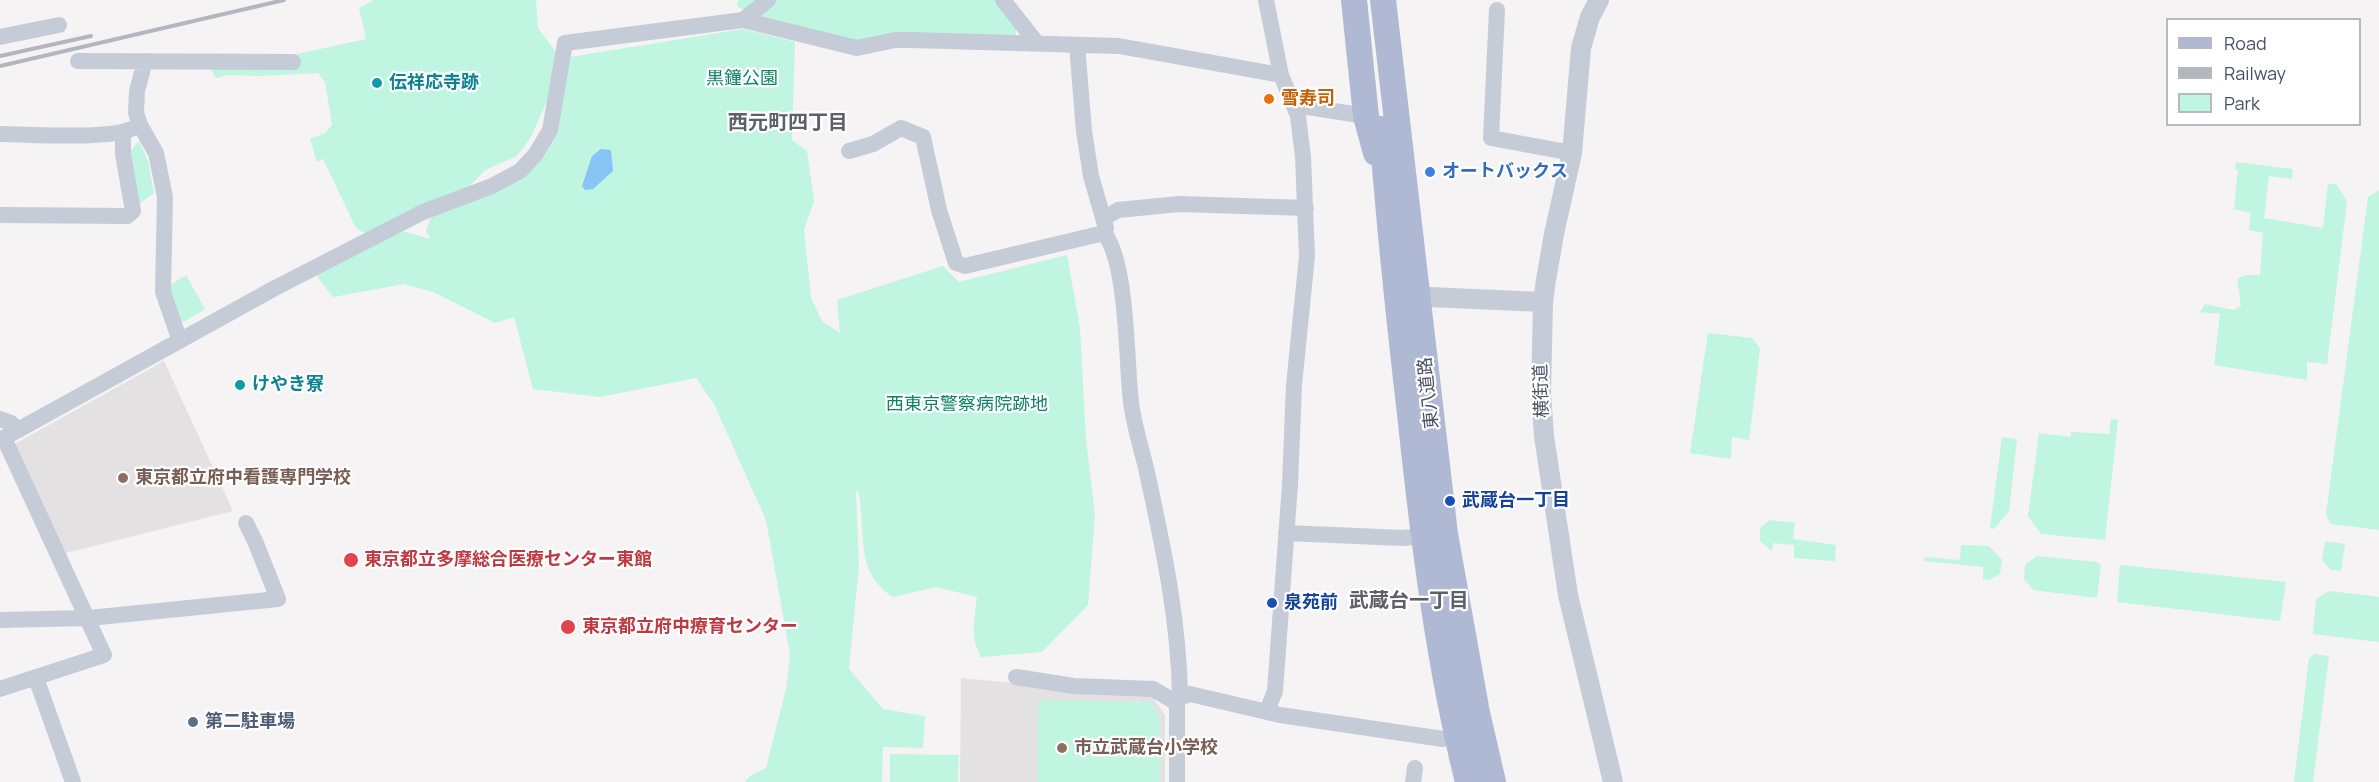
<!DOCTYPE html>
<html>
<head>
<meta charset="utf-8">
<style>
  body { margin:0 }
  #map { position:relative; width:2379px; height:782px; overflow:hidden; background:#f5f3f3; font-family:Manrope,sans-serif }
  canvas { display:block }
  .legend { position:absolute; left:2166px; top:18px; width:195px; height:108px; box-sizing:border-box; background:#fff; border:2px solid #b6b9c1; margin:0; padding:8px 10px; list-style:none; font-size:18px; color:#485063 }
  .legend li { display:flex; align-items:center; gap:12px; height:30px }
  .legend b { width:30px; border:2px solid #b6b9c1 }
</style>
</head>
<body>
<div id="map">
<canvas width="2379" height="782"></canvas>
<ul class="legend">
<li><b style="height:8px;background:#b0b9d3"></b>Road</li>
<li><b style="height:8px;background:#b4b6be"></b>Railway</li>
<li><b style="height:16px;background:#bff5e1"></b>Park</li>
</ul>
</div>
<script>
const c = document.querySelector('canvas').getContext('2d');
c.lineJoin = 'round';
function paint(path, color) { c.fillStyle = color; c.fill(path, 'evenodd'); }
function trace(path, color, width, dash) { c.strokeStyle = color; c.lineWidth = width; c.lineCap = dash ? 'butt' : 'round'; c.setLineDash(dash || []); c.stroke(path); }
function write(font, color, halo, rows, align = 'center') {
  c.font = font + ' Manrope,"Noto Sans JP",sans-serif'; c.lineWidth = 4.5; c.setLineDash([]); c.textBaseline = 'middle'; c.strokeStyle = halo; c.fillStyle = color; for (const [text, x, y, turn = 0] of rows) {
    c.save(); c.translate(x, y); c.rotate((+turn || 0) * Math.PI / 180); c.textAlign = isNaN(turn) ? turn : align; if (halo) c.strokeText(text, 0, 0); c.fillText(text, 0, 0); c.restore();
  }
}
const education = new Path2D(`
  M164,361L233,511L62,554L13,445Z
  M961,678L1152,696L1165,715V782H960Z`);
const green = new Path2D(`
  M374,0H536L538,28L558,55L550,94L531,137L517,156L485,170L468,188L368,235L356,228L323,159L317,162L310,139L325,133L332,125L325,82L318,73L261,76L227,75L216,78L210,67L282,64L297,54L366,39L359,8Z
  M738,0H998L1017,27L1015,38L857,42L759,18L737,6Z
  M743,29L795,42L792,140L807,151L814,201L804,230L811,298L822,321L840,333L837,300L943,266L959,282L1067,255L1080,328L1086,439L1095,515L1088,605L1042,652L981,657C970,637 974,620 977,597L936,587L893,597C853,571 867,530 858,490L856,492L859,565L849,669L883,709L925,716L923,748L883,747L882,782H745L750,776L766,768L786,689L790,654L766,520L714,404L696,378L600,397L533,389L514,317L495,323L433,292L404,284L333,297L315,274L403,231L430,239L426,231L433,212L541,157L570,57Z
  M139,141L148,161L154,193L139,204L128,154Z
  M2236,162L2293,169L2292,179L2269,176L2264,218L2323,228L2328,184H2336L2347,201L2327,364L2307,362V380L2214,365L2220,314L2200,312L2205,304L2233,310L2241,306L2237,279L2245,275H2260L2263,233L2249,230L2251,213L2234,209L2238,170L2235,169Z
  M2379,190V530L2331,524L2326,514L2368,197Z
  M186,275L205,309L184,322L180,320L170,289L172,284Z
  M1708,333L1752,338L1760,349L1749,440L1732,437L1731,459L1690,453Z
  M2111,419L2118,420L2105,540L2041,534L2028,516L2039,433L2071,437V432L2109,434Z
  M2002,437L2017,439L2009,511L1994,529L1990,528Z
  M1770,520L1795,523L1793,539L1836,545L1835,561L1794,558V545L1773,543L1772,551L1760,541V528Z
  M2325,541L2345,544L2341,571L2331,570L2322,560Z
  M1961,545L1989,546L2002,560L2000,574L1989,580L1983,579V567L1924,561L1925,557L1960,560Z
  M2037,556L2097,562L2101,565L2097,598L2033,590L2024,579L2025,565Z
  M2120,565L2286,582L2280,621L2117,602Z
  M2329,591L2379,597V642L2313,634L2316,599Z
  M2315,654L2329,656L2313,782H2294L2309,658Z
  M1042,700L1151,702L1160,719V782H1037L1038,707Z
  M890,754L959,755L958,782H890Z`);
const water = new Path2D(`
  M601,149L611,150L613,171L593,189L585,190L582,186L592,156Z`);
const minor = new Path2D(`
  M1003,0L1036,42
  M1266,0L1281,75L1298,116L1303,157L1307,256L1294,385L1290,484L1275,691L1267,711
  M1497,10L1491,138L1572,153
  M743,20L768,0
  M0,37L59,25
  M1077,45L1084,131L1091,176L1106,228L1104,233C1128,263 1126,362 1131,402C1134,427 1143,453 1148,477C1164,551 1179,622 1180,697
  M78,61L293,62
  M145,61L137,91L136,113L140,125L156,153L165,197L163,292L180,341
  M1295,105L1366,116
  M0,134C30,134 106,140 131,129
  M849,151L873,144L901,128L923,137L939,210L956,263L965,266L1104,233
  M0,215L127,216L133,211L123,154V133
  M1103,219L1118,210L1179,204L1306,208
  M0,419L11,423L19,430
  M0,440L275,288L423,212L492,186L520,171L535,155L550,130L565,43L743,20L857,48L895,40H911L1119,46L1281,75
  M1286,533L1403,538L1424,536
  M0,620L89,618L278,599L255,541L246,523
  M1016,677L1074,686L1153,689L1177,703
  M36,678L73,782
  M0,689L104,655L4,438
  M1177,703L1178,698L1190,694L1280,715L1443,739L1457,736
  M1177,703V782
  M1413,782L1415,768`);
const tertiary = new Path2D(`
  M1599,0L1590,17L1581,48L1572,153L1554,234L1546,280L1543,302L1541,393L1544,436L1568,595L1613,782
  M1405,296L1543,302`);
const primary = new Path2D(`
  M1354,0L1366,116L1376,153
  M1383,0L1445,534L1477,713L1493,782
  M1382,129C1389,224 1399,319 1410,414C1423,537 1438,661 1468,782`);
const rail = new Path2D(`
  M0,56L91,36
  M0,66L284,0`);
const markers = [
  [377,83,6,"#0f9aa8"],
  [1269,99,6,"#e8710a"],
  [1430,172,6,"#3f7fe0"],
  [240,385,6,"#0f9aa8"],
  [123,478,6,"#8d6e63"],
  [1450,501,6,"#1a4fb4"],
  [351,560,8,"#e0444e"],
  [1272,603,6,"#1a4fb4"],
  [568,627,8,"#e0444e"],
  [193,722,6,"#5c6f8a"],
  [1062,748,6,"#8d6e63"]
];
const parkNames = [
  ["黒鐘公園",742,79],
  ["西東京警察病院跡地",967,405]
];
const cultureNames = [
  ["伝祥応寺跡",389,83],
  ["けやき寮",252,385]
];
const foodNames = [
  ["雪寿司",1281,99]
];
const shopNames = [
  ["オートバックス",1442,172]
];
const streetNames = [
  ["横街道",1542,391,-92],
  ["東八道路",1429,393,-96]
];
const educationNames = [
  ["東京都立府中看護専門学校",135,478],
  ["市立武蔵台小学校",1074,748]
];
const transitNames = [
  ["武蔵台一丁目",1462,501],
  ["泉苑前",1284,603]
];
const healthNames = [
  ["東京都立多摩総合医療センター東館",364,560],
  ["東京都立府中療育センター",582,627]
];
const serviceNames = [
  ["第二駐車場",205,722]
];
const neighbourhoodNames = [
  ["西元町四丁目",788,123],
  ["武蔵台一丁目",1409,601]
];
paint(education, '#e3e1e2');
paint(green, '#bff5e1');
paint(water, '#88c4f5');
trace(minor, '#c6cbd8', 16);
trace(tertiary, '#c6cbd8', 20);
trace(primary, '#b0b9d3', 26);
trace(rail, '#b4b6be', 4);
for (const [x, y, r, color] of markers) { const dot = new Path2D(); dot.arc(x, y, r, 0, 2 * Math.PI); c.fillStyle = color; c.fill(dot); trace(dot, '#fff', 2); }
write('18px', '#0e8265', '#fff', parkNames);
write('bold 18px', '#0d838f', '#fff', cultureNames, 'left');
write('bold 18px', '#c56008', '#fff', foodNames, 'left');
write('bold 18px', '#366cbe', '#fff', shopNames, 'left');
write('18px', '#485063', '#fff', streetNames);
write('bold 18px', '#785e54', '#fff', educationNames, 'left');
write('bold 18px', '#164399', '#fff', transitNames, 'left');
write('bold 18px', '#be3a42', '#fff', healthNames, 'left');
write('bold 18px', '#4e5e75', '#fff', serviceNames, 'left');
write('bold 20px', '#5e6069', '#fff', neighbourhoodNames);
</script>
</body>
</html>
